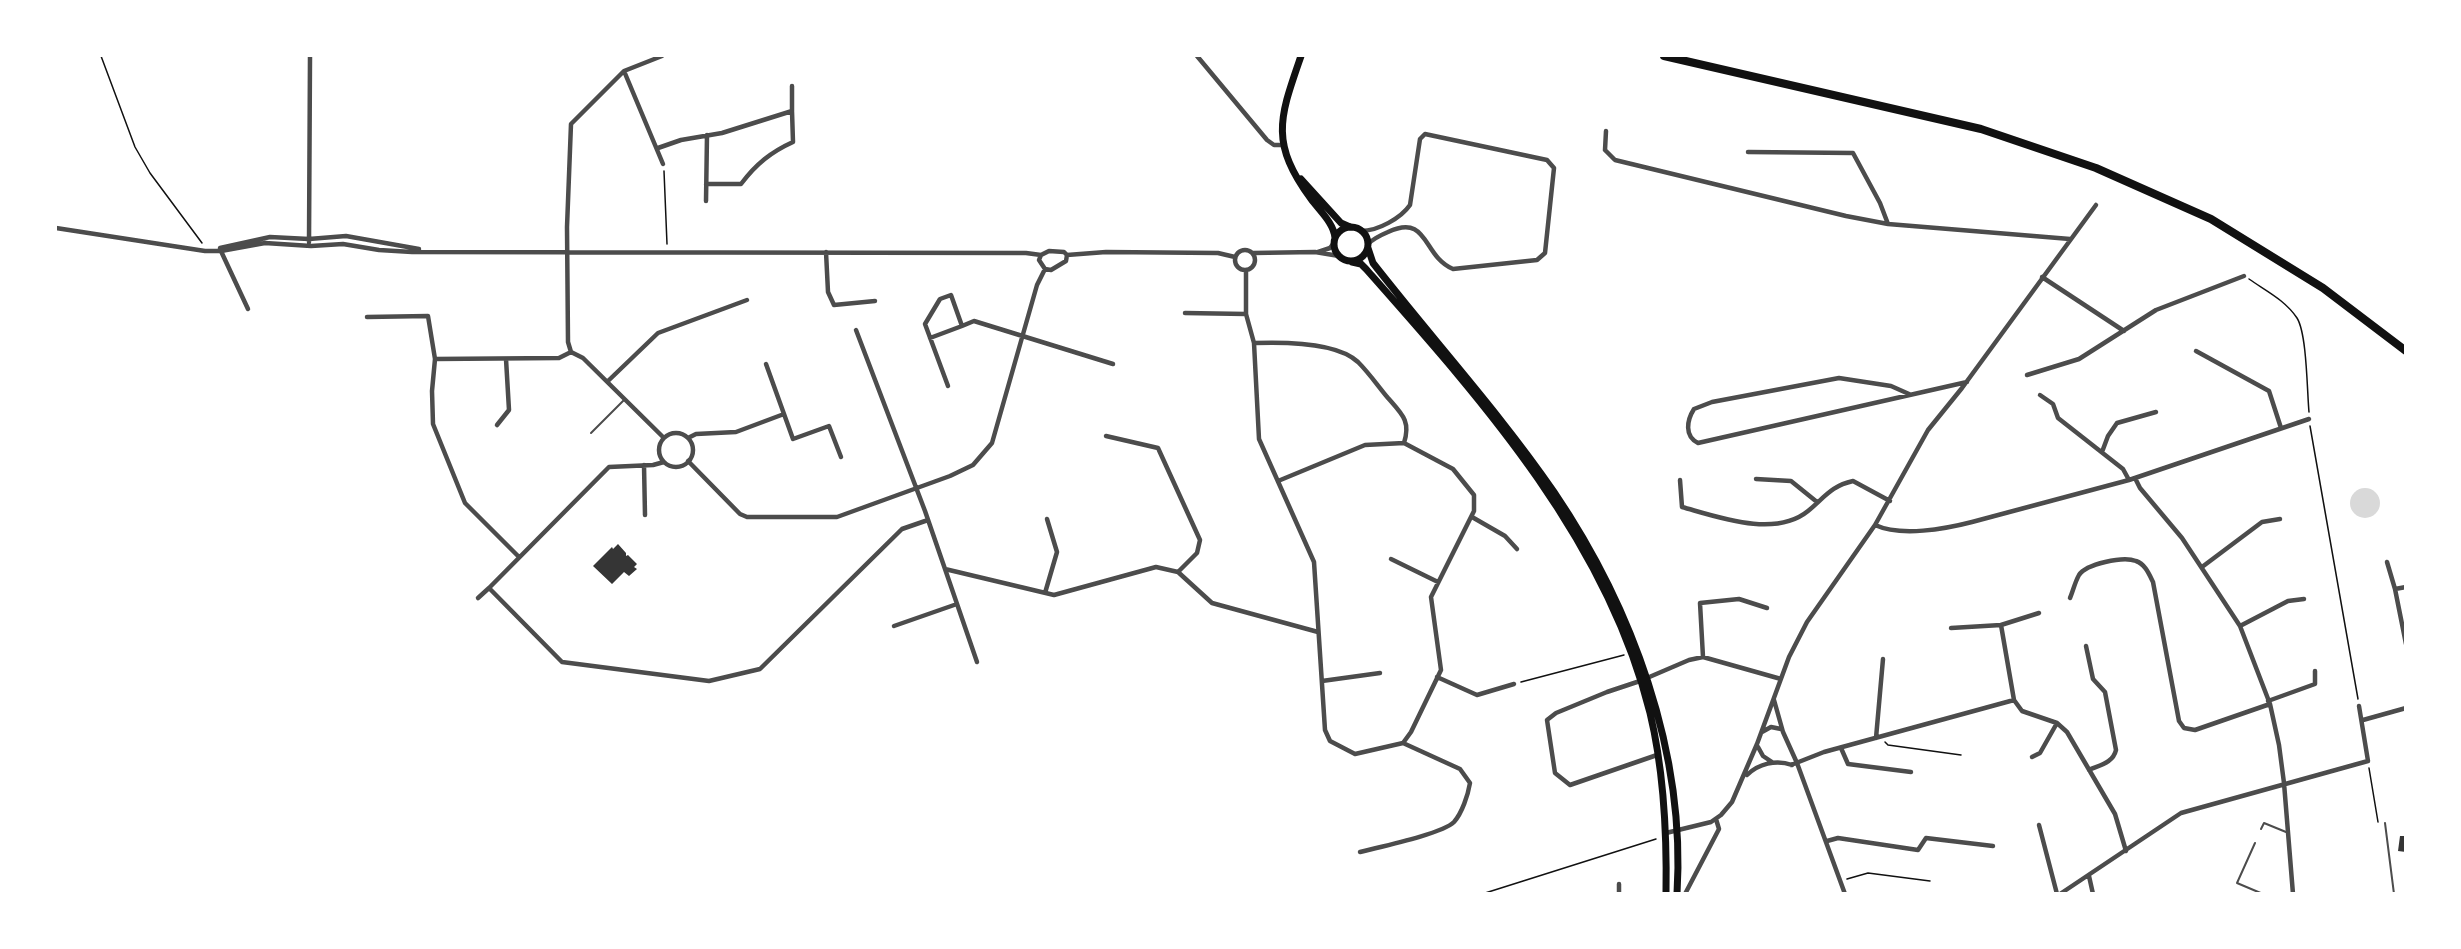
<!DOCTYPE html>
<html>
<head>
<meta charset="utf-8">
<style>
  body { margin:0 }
  #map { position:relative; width:2461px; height:949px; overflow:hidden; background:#fff; font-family:"Public Sans",sans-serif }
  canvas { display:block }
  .frame { position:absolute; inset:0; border:57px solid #fff; pointer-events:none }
</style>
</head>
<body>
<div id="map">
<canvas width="2461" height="949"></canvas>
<div class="frame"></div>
</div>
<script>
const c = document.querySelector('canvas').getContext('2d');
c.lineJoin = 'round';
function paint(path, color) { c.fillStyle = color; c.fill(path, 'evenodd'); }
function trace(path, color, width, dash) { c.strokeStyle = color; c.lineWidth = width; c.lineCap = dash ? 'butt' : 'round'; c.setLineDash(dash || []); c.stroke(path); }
const water = new Path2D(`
  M2350 503a15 15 0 1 1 30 0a15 15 0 1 1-30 0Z`);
const building = new Path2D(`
  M618,544L626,553V556L628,555L637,564L634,567L637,569L629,576L624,572L612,584L593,566L612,547L613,549Z
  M2400,836H2406V852L2398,851Z`);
const path = new Path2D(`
  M101,56L135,147L150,173L202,243
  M664,171L667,244
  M2249,279C2266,291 2285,300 2297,318C2307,334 2307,391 2309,412
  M2310,426L2358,699
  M1521,682L1624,655
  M1885,742L1888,745L1961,755
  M2369,768L2378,822
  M1847,879L1868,873L1930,881
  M1482,894L1656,839`);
const service = new Path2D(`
  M591,433L625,399
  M2385,823L2394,894
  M2261,829L2264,823L2286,832
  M2255,843L2237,883L2263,894`);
const minor = new Path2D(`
  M662,56L624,71L571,124L567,227L568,342L571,352L583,358L664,438
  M1197,56L1267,140L1274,145H1283
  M624,71L663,164
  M792,86V111
  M1606,131L1605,150L1615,160L1846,216L1888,224L2070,239
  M658,148L681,140L722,133L792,111L793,142C771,152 756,164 741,184H706
  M1748,152L1853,153L1880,203L1888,224
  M706,201L707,135
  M56,228L205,251H221L265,243L311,246L343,244L379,250L412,252L1026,253L1041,255
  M1361,231C1378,231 1401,218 1410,205L1420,139L1425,134L1547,160L1554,168L1545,253L1537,260L1453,269C1422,256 1429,213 1388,232C1381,235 1374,238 1368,244
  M309,242L310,56
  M220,248L270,237L309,239L346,236L419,249
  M220,249L248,309
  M1235 260a10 10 0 1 1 20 0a10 10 0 1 1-20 0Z
  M1049,251L1064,252L1067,255L1066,261L1051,270L1045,269L1039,260L1041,255Z
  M826,252L828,292L834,305L875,301
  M1318,252L1330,248L1334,243
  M1253,253L1315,252L1339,256
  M1067,255L1106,252L1218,253L1235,257
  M1246,270V314L1254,343L1259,439L1314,562L1325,730L1330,741L1355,754L1403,743
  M2042,277L2124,331
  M1185,313L1246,314
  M367,317L428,316L435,359L432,391L433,424L465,503L519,557
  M856,330L925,511L945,569L1054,595L1156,567L1178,572L1212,603L1318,632
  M930,338L962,326
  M1254,343C1282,342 1337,342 1358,362C1369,373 1378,386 1388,398C1402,414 1411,421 1404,443L1453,469L1474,495V511L1431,597L1441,670L1411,732L1403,743
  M2196,351L2269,391L2281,428
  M435,359L559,358L571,352
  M766,364L793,439L829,426L841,457
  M2027,375L2079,359L2156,310L2244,276
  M608,381L658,333L747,300
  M948,386L925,324L940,299L951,295L962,326L974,321L1113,364
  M1909,394L1891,386L1839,378L1712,402L1694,409C1687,420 1684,436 1698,443L1967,382
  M2040,395L2053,404L2058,418L2123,469L2129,480
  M497,425L509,410L506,359
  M659 450a17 17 0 1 1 34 0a17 17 0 1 1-34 0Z
  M1106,436L1158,448L1200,540L1197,553L1178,572
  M688,438L696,434L736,432L784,414
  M2102,452L2108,436L2117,423L2156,412
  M688,461L740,514L747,517H837L950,476L973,465L992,443L1037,285L1045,269
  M664,462L653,465L609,467L489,588L562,662L709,681L760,669L902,529L928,520
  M644,465L645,515
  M2135,478L2140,488L2182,538L2240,626L2270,704L2279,745L2284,783L2293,894
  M1756,479L1791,481L1817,502
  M1680,480L1682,507C1718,517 1775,538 1808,511C1825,497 1831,486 1853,481L1890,501
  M1278,481L1365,445L1404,443
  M1472,517L1505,536L1517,549
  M1875,525C1901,537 1945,529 1972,522L2129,480L2309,419
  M1391,559L1438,582
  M2387,562L2395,589
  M2202,567L2262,522L2280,519
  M945,569L977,662
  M2406,587L2395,589L2406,644
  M1045,593L1057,552L1047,519
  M478,598L489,588
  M2070,598C2073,591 2075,582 2079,575C2086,564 2123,556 2136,561C2145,564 2149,574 2153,582L2179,721L2184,728L2195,730L2270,704
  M2039,613L2001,625L2014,700L2022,711L2057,723L2067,732L2115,814L2126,851
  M894,626L957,604
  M2240,626L2288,601L2304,599
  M1951,628L2001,625
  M2086,646L2093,679L2105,692L2116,750C2113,763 2100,765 2089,770
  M1703,657L1700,603L1739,599L1767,608
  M1437,677L1477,695L1514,684
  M1322,681L1380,673
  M1774,700L1783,732L1797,763L1845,894
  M2268,701L2315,684V671
  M2363,720L2406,708
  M1762,732L1771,727L1781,729
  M1876,738L1883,659
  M1758,747L1763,756L1772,762
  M1841,748L1848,764L1911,772
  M1657,755L1570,785L1555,773L1547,720L1556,713L1607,692L1640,681L1689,660L1703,657L1781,679
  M2032,757L2040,753L2057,723
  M1791,765L1824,752L2014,700
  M1747,775C1758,764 1776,759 1792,765
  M2039,825L2057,894
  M1666,833L1711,822L1721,815L1732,802L1757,744L1789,657L1807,622L1875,525L1928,430L1962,388L2096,205
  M1827,841L1838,838L1918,850L1926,838L1993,846
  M1360,852C1379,847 1442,834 1454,822C1462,813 1468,795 1470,783L1460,769L1403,743
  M2089,876L2093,894
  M1619,894V884
  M1685,894L1719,829L1716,819
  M2060,894L2181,813L2368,761L2359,706`);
const secondary = new Path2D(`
  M1301,56C1280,117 1269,142 1311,199C1319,210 1334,223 1335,238
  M1301,179L1341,223L1350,227
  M1334 244a17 17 0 1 1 34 0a17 17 0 1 1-34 0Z
  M1368,248L1373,263C1433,340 1499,412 1554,492C1632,607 1686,752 1677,894
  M1352,262L1361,264L1366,269C1481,399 1607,539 1650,713C1664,771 1667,834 1666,894`);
const primary = new Path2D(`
  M1664,56L1981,129L2096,168L2211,219L2323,288L2406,351`);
paint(water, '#d9d9d9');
paint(building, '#353535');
trace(path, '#111', 1.5);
trace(service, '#4c4c4c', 2);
trace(minor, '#4c4c4c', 4.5);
trace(secondary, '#111', 7);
trace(primary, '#111', 8);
</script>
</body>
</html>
